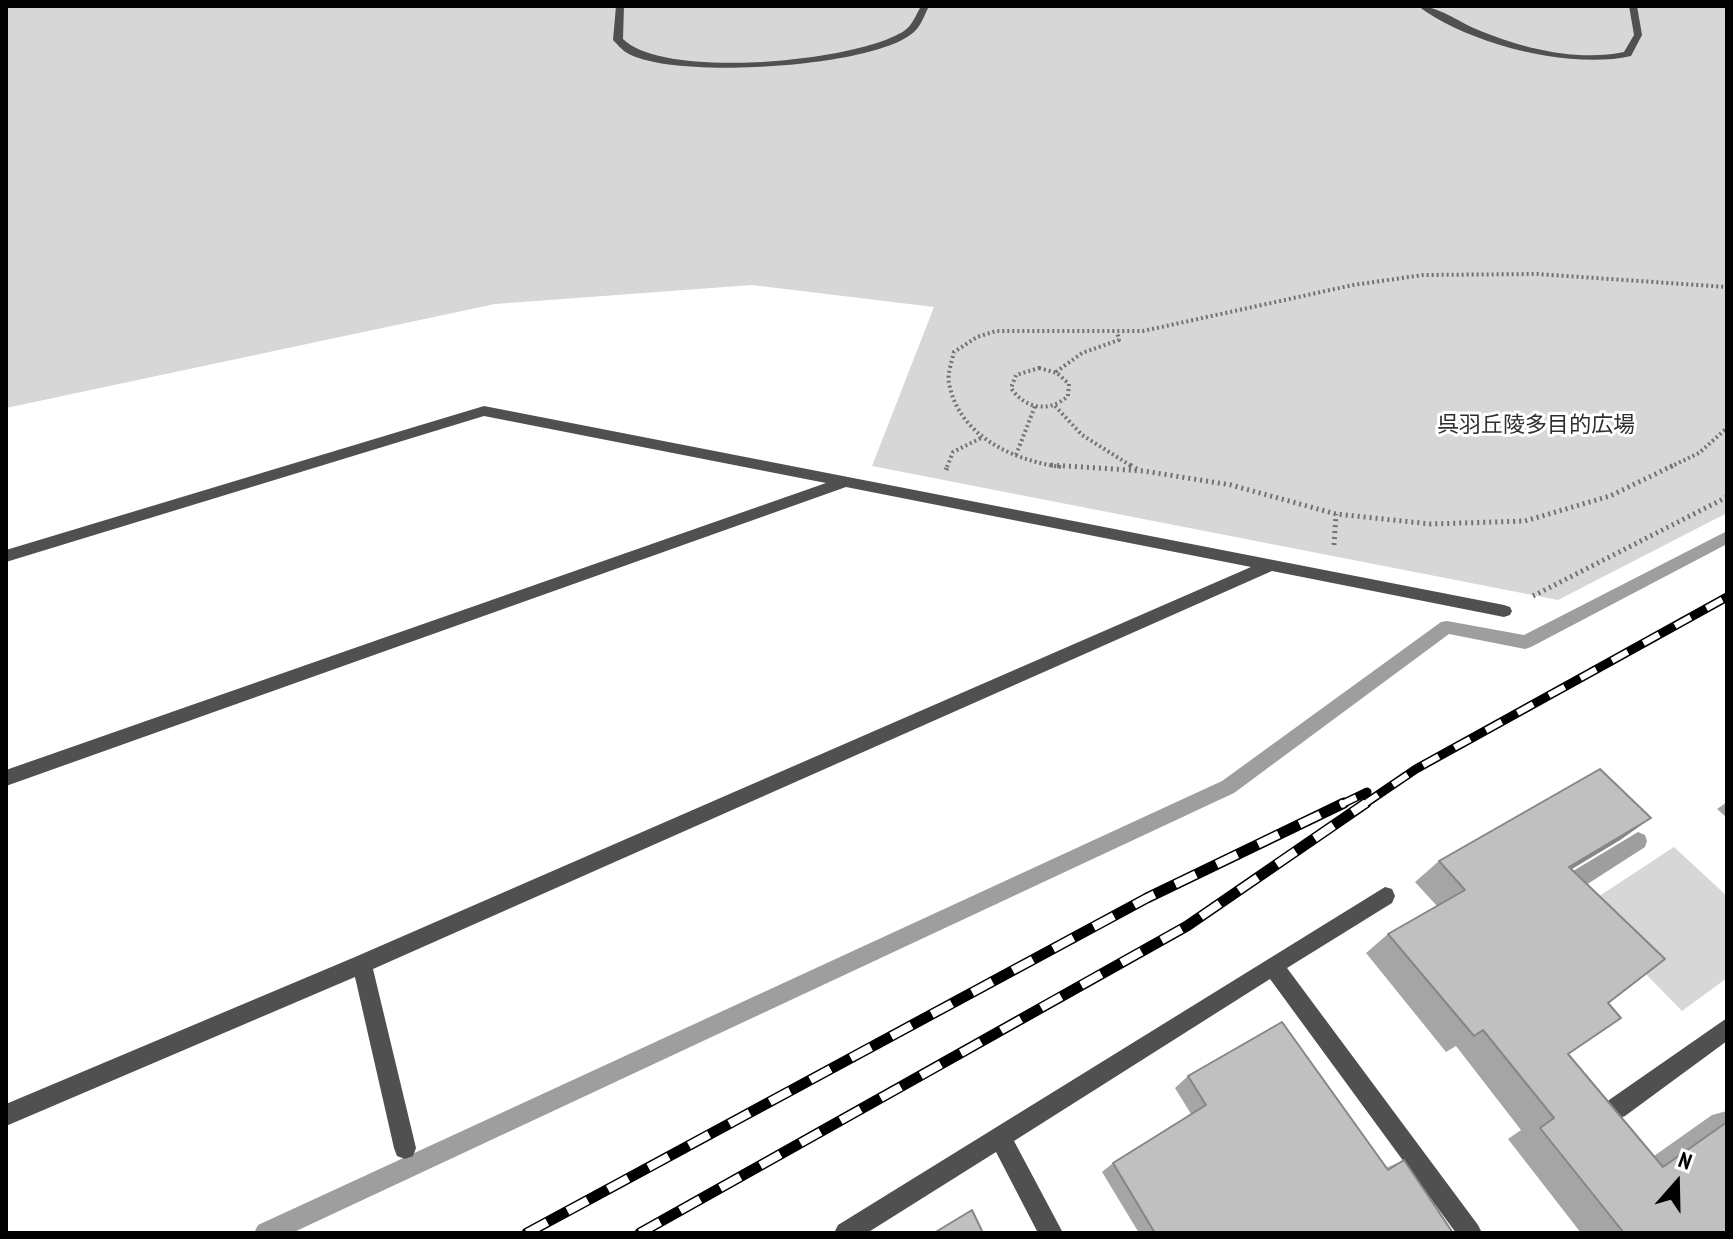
<!DOCTYPE html>
<html>
<head>
<meta charset="utf-8">
<style>
  body { margin:0 }
  #map { position:relative; width:1733px; height:1239px; overflow:hidden; background:#fff; font-family:"PT Sans Narrow",sans-serif }
  canvas { display:block }
  .frame { position:absolute; inset:0; border:8px solid #000; pointer-events:none }
  .north { position:absolute; left:1637px; top:1143px; width:80px; height:80px; -webkit-text-stroke:6px #fff; paint-order:stroke; rotate:20deg; font-size:22px; font-weight:700; line-height:32px; text-align:center; color:#000 }
  .north::after { content:''; display:block; margin:auto; width:28px; height:36px; background:#000; clip-path:polygon(50% 0,100% 100%,50% 72%,0 100%) }
</style>
</head>
<body>
<div id="map">
<canvas width="1733" height="1239"></canvas>
<div class="frame"></div>
<div class="north">N</div>
</div>
<script>
const c = document.querySelector('canvas').getContext('2d');
c.lineJoin = 'round';
function paint(path, color) { c.fillStyle = color; c.fill(path, 'evenodd'); }
function trace(path, color, width, dash) { c.strokeStyle = color; c.lineWidth = width; c.lineCap = dash ? 'butt' : 'round'; c.setLineDash(dash || []); c.stroke(path); }
function write(font, color, halo, rows, align = 'center') {
  c.font = font + ' "PT Sans Narrow","Noto Sans JP",sans-serif'; c.lineWidth = 6; c.setLineDash([]); c.textBaseline = 'middle'; c.strokeStyle = halo; c.fillStyle = color; for (const [text, x, y, turn = 0] of rows) {
    c.save(); c.translate(x, y); c.rotate((+turn || 0) * Math.PI / 180); c.textAlign = isNaN(turn) ? turn : align; if (halo) c.strokeText(text, 0, 0); c.fillText(text, 0, 0); c.restore();
  }
}
const green = new Path2D(`
  M6,6H1727V513L1558,600L872,466L934,307L752,285L495,304L6,408Z
  M1674,847L1727,896V978L1682,1011L1581,908Z`);
const stream = new Path2D(`
  M1727,531V544L1531,647L1525,649L1449,634L1234,793L292,1233H254L258,1225L1222,781L1441,622L1447,621L1524,635Z
  M1638,832L1645,835L1647,841L1645,847L1572,894L1565,896L1558,894L1555,887L1558,880Z`);
const pathFar1 = new Path2D(`
  M1039,368L1057,373L1069,384L1068,396C1049,413 1025,409 1011,388L1016,375Z
  M1056,372L1082,353L1119,340L1117,332
  M1055,406L1082,435L1133,467
  M1016,455L1035,406
  M947,467L953,452L981,438
  M1061,467C1012,460 959,436 949,383C947,374 952,361 954,352L977,337L996,331H1143L1353,285L1423,275L1537,274L1727,287
  M1670,467L1699,453L1727,428`);
const path = new Path2D(`
  M1051,465L1144,471L1231,485L1336,514L1431,524L1525,521L1610,496L1674,465
  M1130,465L1138,470
  M946,470L948,465
  M1334,545L1336,514
  M1533,596L1727,497`);
const minor = new Path2D(`
  M484,406L1504,605L1510,607L1512,611L1510,615L1504,617L1272,571L373,969L416,1148L413,1156L405,1159L397,1156L394,1148L355,977L6,1126V1104L355,957L1251,567L846,487L6,786V770L826,483L484,416L6,562V550Z
  M1385,887L1392,889L1395,896L1392,903L1287,968L1478,1225L1482,1233H1456L1270,979L1014,1141L1063,1233H1038L996,1152L867,1233H834L838,1225Z
  M1727,1018V1041L1625,1116L1617,1119L1609,1116L1606,1108L1609,1100Z`);
const tertiary = new Path2D(`
  M616,6H624L623,39C664,80 856,62 904,31C912,26 916,15 921,6H929C925,14 921,26 914,32C875,68 672,80 627,53C622,50 617,44 613,40Z
  M1418,6C1438,6 1457,21 1476,29C1520,48 1577,62 1624,52L1634,35L1629,6H1637L1642,35L1631,56C1570,70 1468,44 1418,6Z`);
const railFar1 = new Path2D(`
  M1340,805L1367,792
  M1363,805L1416,769L1727,597`);
const rail = new Path2D(`
  M527,1233L1147,898L1344,803
  M640,1233L1187,926L1366,803`);
const wall = new Path2D(`
  M1727,802V818L1717,809Z
  M1651,818L1620,840L1572,869L1608,1003L1568,1054L1654,1156L1712,1115L1727,1111V1233H1581L1508,1139L1521,1130L1456,1046L1446,1052L1366,953L1388,934L1437,906L1415,882L1439,861Z
  M1188,1076L1386,1168L1404,1160L1453,1233H1139L1102,1172L1113,1163L1191,1114L1175,1088Z`);
const shadedWall = new Path2D(`
  M1651,818L1620,840L1540,888L1569,867Z`);
const building = new Path2D(`
  M1600,769L1651,818L1569,867L1665,959L1608,1003L1621,1018L1568,1054L1663,1167L1727,1122V1233H1624L1540,1128L1554,1118L1483,1030L1474,1036L1388,934L1465,890L1439,861Z
  M1282,1022L1388,1170L1404,1160L1453,1233H1155L1113,1163L1206,1105L1188,1076Z
  M972,1210L983,1233H934Z`);
const parkNames = [
  ["呉羽丘陵多目的広場",1536,426]
];
paint(green, '#d7d7d7');
paint(stream, '#9e9e9e');
trace(pathFar1, '#727272', 4, [2, 3]);
trace(path, '#727272', 5, [2, 4]);
paint(minor, '#505050');
paint(tertiary, '#505050');
trace(railFar1, '#000', 9);
trace(rail, '#000', 11);
trace(railFar1, '#fff', 6, [18]);
trace(rail, '#fff', 8, [23]);
paint(wall, '#a5a5a5');
paint(shadedWall, '#868686');
paint(building, '#c0c0c0');
trace(building, '#868686', 2);
write('22px', '#2e2e2e', '#fff', parkNames);
</script>
</body>
</html>
